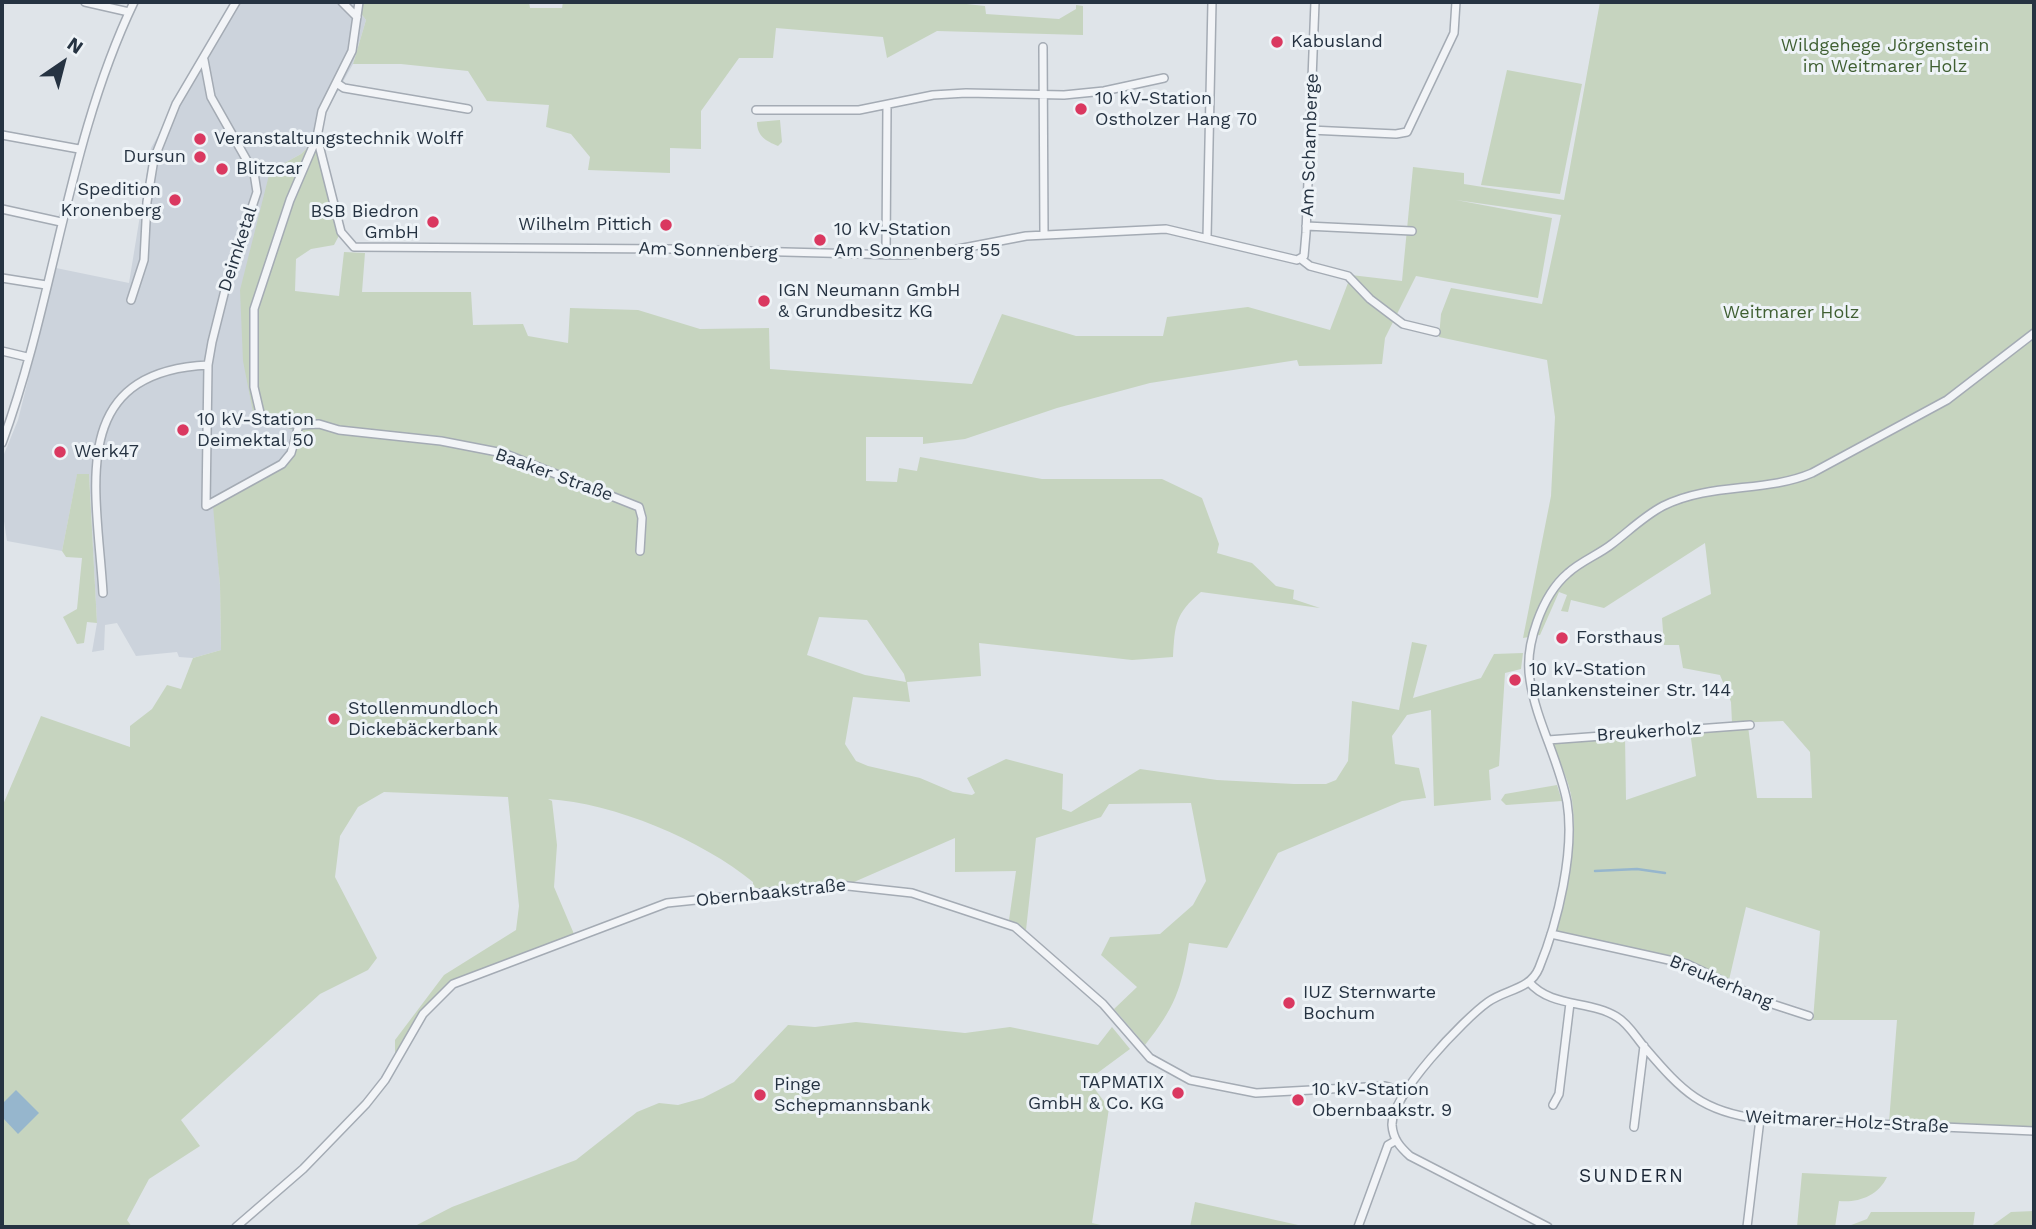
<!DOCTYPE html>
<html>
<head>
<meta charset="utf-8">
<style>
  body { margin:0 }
  #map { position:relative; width:2036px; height:1229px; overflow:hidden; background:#dfe4e9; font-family:"Work Sans",sans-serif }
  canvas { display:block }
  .frame { position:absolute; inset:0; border:4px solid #263342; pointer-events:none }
  .north { position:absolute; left:28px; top:28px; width:70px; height:70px; -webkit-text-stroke:5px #eef3f7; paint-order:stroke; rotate:35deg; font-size:19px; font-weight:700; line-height:28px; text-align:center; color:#263342 }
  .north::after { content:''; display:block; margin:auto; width:24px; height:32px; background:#263342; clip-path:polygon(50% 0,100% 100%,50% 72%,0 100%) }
</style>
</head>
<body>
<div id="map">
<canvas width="2036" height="1229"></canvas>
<div class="frame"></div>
<div class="north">N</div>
</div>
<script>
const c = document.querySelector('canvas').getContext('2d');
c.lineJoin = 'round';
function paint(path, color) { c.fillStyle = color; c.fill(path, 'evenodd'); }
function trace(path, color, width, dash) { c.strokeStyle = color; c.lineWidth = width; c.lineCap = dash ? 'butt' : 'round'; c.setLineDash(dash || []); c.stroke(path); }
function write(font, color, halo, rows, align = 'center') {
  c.font = font + ' "Work Sans",sans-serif'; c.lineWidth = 6; c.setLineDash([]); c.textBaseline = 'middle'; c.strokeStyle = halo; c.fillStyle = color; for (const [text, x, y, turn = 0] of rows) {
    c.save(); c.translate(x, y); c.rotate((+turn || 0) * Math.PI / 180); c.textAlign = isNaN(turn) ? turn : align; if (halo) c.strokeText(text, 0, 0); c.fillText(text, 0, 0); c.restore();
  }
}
const built = new Path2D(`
  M235,2H352L366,20L353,64L326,112L319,136L301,154L270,171L265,424L288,426L301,432L286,466L214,506L220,585L221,650L193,658L179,657L177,652L136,656L117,623L105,625L104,650L92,652L97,623L89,474L77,475L62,551L7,541L2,508V459L18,420L56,268L129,283L151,148Z`);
const green = new Path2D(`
  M352,2H529L530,8H562L563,2H948L985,6L986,14L1059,19L1076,9V5L1083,6V35L937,31L887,58L883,37L776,28L773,58H739L701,111V149L670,148V173L588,170L590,157L571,134L546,127L549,105L487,101L468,71L401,64H353L366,20Z
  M1600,2H2034V1128L1889,1122L1897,1020H1813L1820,931L1746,907L1729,980C1674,954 1619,945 1560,934L1556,931C1567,890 1578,842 1572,800C1569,781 1559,761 1553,743L1625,736L1626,800L1696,776L1690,731L1748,726L1757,798H1812L1810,752L1783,721L1732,723L1731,702L1720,675L1683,668L1679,645H1664L1662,618L1711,594L1705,543L1604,608L1571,600L1568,612L1561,611L1567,595L1559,592L1540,635L1523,638L1551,496L1555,417L1547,360L1439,337L1441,314L1451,288L1542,304L1561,215L1456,200L1552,218L1538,298L1416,276L1385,338L1382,364L1299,366L1297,360L1150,383L1057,408L965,439L923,444V437H866V481L897,482L899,468L917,471L920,457L1042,479H1162L1202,498L1219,544L1217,553L1252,563L1276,586L1294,590L1293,599L1320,608L1201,592C1175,614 1175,624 1173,657L1132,660L979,643L981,676L907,682L910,702L853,697L845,744L856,761L868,766L920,778L953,792L972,795L975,793L967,778L1006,759L1063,774L1062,809L1071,812L1140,769L1217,780L1294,784H1326L1336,780L1348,761L1352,701L1399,710L1412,642L1427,645L1413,698L1481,678L1494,654L1523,653L1521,669L1505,673L1499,766L1489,770L1491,800L1434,806L1431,710L1407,715L1392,736L1395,764L1419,768L1426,798L1402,801L1278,853L1227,948L1189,943C1181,990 1175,1007 1145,1045L1114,1009L1137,987L1101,955L1110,937L1160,934L1193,905L1206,881L1191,803L1109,804L1101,817L1036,838L1026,930L1009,920L1016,871L955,872V838L854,882L753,893V882C702,840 614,803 548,799L552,801L557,845L554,887L574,934L452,981L422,1011L395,1055V1040L444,975L516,930L519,906L508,797L384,792L358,807L340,836L335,877L377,958L368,970L320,994L181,1120L200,1146L149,1179L127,1220L132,1227H2V807L41,716L130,747V726L152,709L167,685L181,689L193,658L221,650L220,585L213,506L286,466L301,433C285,425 269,427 254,417L243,361L240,290L270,171L301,154L319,136L343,228L334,245L311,249L296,259L295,291L339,296L344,252L365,253L362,292H471L473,325L523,324L528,336L568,343L570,308L638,310L700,329L769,328L770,369L972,384L1002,314L1076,336H1163L1167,317L1248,307L1330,330L1351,275L1402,281L1413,167L1464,173V184L1564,200ZM819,617L867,620L904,674L906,682L865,675L807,655Z
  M1507,70L1582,84L1560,194L1481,185Z
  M780,120L782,142L778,146C766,141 757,136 757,122Z
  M77,474H89L97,623L87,622L84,643L77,644L63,617L77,609L82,558L66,557L62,551Z
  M1557,785L1562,801L1506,805L1501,800L1505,794Z
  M856,1022L965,1033L1010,1027L1098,1045L1112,1027L1130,1049L1088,1080L1109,1108L1092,1223L1110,1227H413L452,1207L576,1160L637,1112L659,1103L678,1105L703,1098L734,1082L788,1025L815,1027Z
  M1802,1173L1887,1177C1878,1196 1858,1203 1839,1201L1835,1227H1797Z
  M1195,1202L1307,1227H1190Z
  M2034,1211V1227H1990L2011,1212Z
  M1871,1212H1975L1973,1227H1846L1867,1219Z`);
const water = new Path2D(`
  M16,1090L39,1113L18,1134L2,1117V1104Z`);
const stream = new Path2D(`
  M1595,871L1637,869L1665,873`);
const street = new Path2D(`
  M85,2L129,12
  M342,2L357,17
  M359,2L352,51L322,111L317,137L341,232L354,247L671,249L899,255L937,253L1026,236L1166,229L1297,260L1304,256L1306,233L1315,2
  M1043,47L1044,234
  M204,60L211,97L254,173L257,192L227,282L212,342L208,365L206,506L282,464L291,453L299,425
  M338,84L344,88L468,109
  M756,110H859L933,95L966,93L1064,95L1104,91L1164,78
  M1310,130L1396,134L1407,132L1454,33L1456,2
  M2,135L79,149
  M317,137L290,200L254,309V387L261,417L299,425L319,424L339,430L441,441L503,453L639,507L642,518L640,551
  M2,209L61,222
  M1306,226L1412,231
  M1207,238L1212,2
  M886,255L887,106
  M1301,259L1310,266L1348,276L1370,299L1403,324L1436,332
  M2,278L46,285
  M131,300L144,260L147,202L154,159L176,104L236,2
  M2,351L27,357
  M2,443C55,299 67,142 134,2
  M103,593C97,491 65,372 208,365
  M1548,740L1750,725
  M1551,934L1687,964L1769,1003L1809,1016
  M1529,982C1551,1008 1590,1000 1617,1017C1629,1024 1637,1039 1646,1049C1682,1091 1702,1112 1760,1119L2034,1131
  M1553,1105L1559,1094L1570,1003
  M1634,1127L1644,1046
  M236,1227L303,1169L366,1104L385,1080L423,1014L453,984L667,903L839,885L912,893L1015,927L1103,1004L1150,1058L1190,1080L1256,1093L1385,1086L1406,1092
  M1358,1227L1388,1145L1395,1141
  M1548,1227L1410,1156C1400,1147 1393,1139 1392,1125C1391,1095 1464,1019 1488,1002C1506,989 1530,990 1539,968C1558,922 1575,851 1567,802C1559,760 1536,721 1530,680C1524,646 1542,595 1568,573C1581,561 1598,555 1612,544C1629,531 1644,516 1663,506C1711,482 1765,493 1812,473L1947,400L2034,333
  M1747,1227L1760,1119`);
const markers = [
  [1277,42,7,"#da3860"],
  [1081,109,7,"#da3860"],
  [200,139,7,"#da3860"],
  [200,157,7,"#da3860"],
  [222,169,7,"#da3860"],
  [175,200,7,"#da3860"],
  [433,222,7,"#da3860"],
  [666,225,7,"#da3860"],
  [820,240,7,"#da3860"],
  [764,301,7,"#da3860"],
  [183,430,7,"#da3860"],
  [60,452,7,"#da3860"],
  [1562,638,7,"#da3860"],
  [1515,680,7,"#da3860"],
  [334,719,7,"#da3860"],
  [1289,1003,7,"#da3860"],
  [1178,1093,7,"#da3860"],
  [760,1095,7,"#da3860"],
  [1298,1100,7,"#da3860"]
];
const poiNames = [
  ["Kabusland",1291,42],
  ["10 kV-Station",1095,99],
  ["Ostholzer Hang 70",1095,120],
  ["Veranstaltungstechnik Wolff",214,139],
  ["Dursun",186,157,"right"],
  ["Blitzcar",236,169],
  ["Spedition",161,190,"right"],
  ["Kronenberg",161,211,"right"],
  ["BSB Biedron",419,212,"right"],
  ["GmbH",419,233,"right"],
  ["Wilhelm Pittich",652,225,"right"],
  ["10 kV-Station",834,230],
  ["Am Sonnenberg 55",834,251],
  ["IGN Neumann GmbH",778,291],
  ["& Grundbesitz KG",778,312],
  ["10 kV-Station",197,420],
  ["Deimektal 50",197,441],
  ["Werk47",74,452],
  ["Forsthaus",1576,638],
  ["10 kV-Station",1529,670],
  ["Blankensteiner Str. 144",1529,691],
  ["Stollenmundloch",348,709],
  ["Dickebäckerbank",348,730],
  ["IUZ Sternwarte",1303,993],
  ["Bochum",1303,1014],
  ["TAPMATIX",1164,1083,"right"],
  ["GmbH & Co. KG",1164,1104,"right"],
  ["Pinge",774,1085],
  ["Schepmannsbank",774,1106],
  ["10 kV-Station",1312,1090],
  ["Obernbaakstr. 9",1312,1111]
];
const parkNames = [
  ["Wildgehege Jörgenstein",1885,46],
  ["im Weitmarer Holz",1885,67],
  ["Weitmarer Holz",1791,313]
];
const streetNames = [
  ["Am Schamberge",1310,145,-88],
  ["Deimketal",238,249,-72],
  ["Am Sonnenberg",708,251,2],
  ["Baaker Straße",554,475,20],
  ["Breukerholz",1649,732,-4],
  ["Obernbaakstraße",771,893,-6],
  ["Breukerhang",1721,982,23],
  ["Weitmarer-Holz-Straße",1847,1122,3]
];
const neighbourhoodNames = [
  ["SUNDERN",1632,1176]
];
paint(built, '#ccd3dc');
paint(green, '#c6d4bf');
paint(water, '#96b6cd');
trace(stream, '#96b6cd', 2.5);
trace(street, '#a4abb4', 10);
trace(street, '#f2f4f7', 7);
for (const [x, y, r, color] of markers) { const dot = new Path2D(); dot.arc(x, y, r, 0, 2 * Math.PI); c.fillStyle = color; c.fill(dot); trace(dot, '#eef3f7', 2.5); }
write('18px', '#263342', '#eef3f7', poiNames, 'left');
write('18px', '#3f5f32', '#eef3f7', parkNames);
write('18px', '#263342', '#eef3f7', streetNames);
c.letterSpacing = '2px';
write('19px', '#192433', '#eef3f7', neighbourhoodNames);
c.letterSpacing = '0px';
</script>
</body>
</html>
